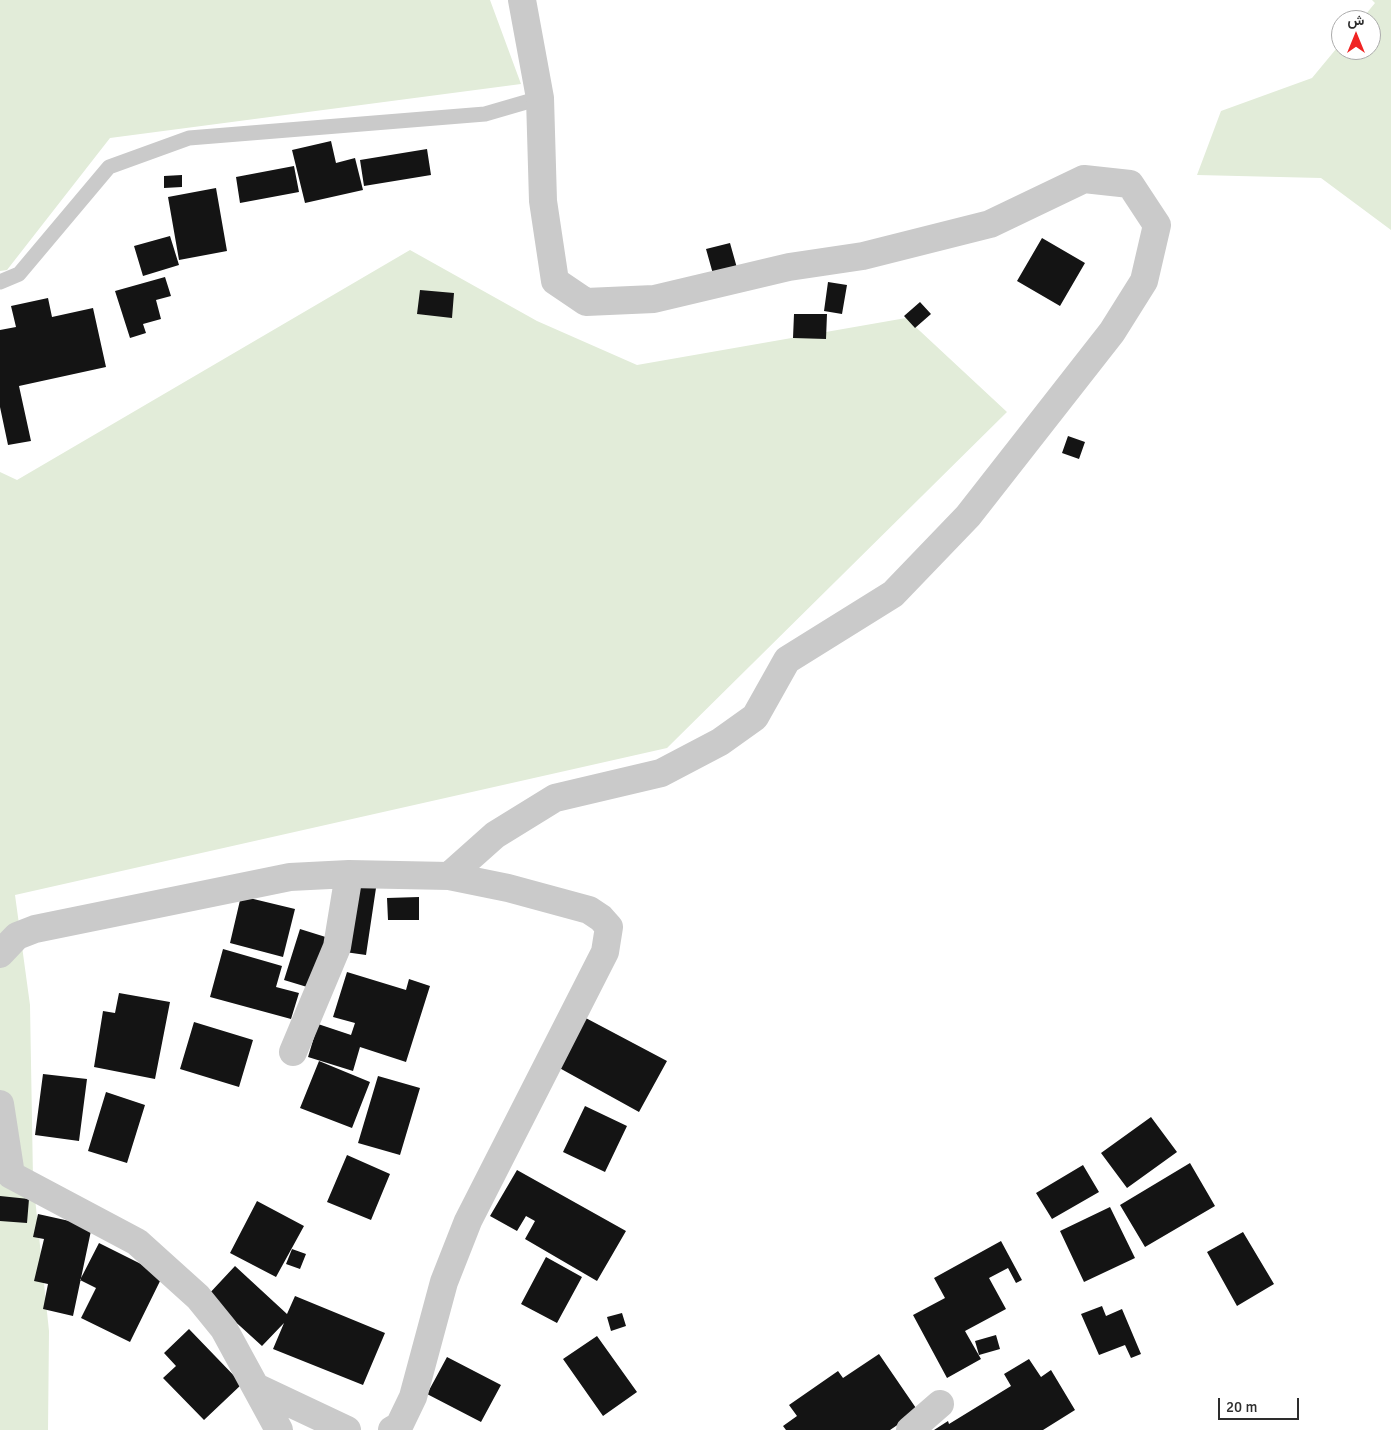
<!DOCTYPE html>
<html>
<head>
<meta charset="utf-8">
<style>
  body { margin:0 }
  #map { position:relative; width:1391px; height:1430px; overflow:hidden; background:#fff; font-family:Signika,Vazirmatn,sans-serif }
  canvas { display:block }
  .north { position:absolute; left:1331px; top:10px; width:50px; height:50px; box-sizing:border-box; background:#fff; border:1px solid #ababab; border-radius:50%; rotate:0deg; font-size:14px; font-weight:700; line-height:20px; text-align:center; color:#2d2d2d }
  .north::after { content:''; display:block; margin:auto; width:18px; height:22px; background:#f02423; clip-path:polygon(50% 0,100% 100%,50% 72%,0 100%) }
  .scale { position:absolute; left:1218px; top:1398px; width:81px; height:22px; box-sizing:border-box; border:2px solid #2d2d2d; border-top:0; padding-left:6px; font-size:15px; line-height:18px; white-space:nowrap; color:#2d2d2d; -webkit-text-stroke:4px #fff; paint-order:stroke }
</style>
</head>
<body>
<div id="map">
<canvas width="1391" height="1430"></canvas>
<div class="north">ش</div>
<div class="scale">20 m</div>
</div>
<script>
const c = document.querySelector('canvas').getContext('2d');
c.lineJoin = 'round';
function paint(path, color) { c.fillStyle = color; c.fill(path, 'evenodd'); }
function trace(path, color, width, dash) { c.strokeStyle = color; c.lineWidth = width; c.lineCap = dash ? 'butt' : 'round'; c.setLineDash(dash || []); c.stroke(path); }
const green = new Path2D(`
  M0,0H490L521,84L110,138L7,270L0,271Z
  M1372,0H1391V230L1321,178L1197,175L1221,111L1312,78L1341,43V50H1371V20H1361L1375,3Z
  M410,250L537,321L637,365L906,318L1007,412L667,748L15,895L30,1005L33,1179L49,1331L48,1430H0V472L17,480Z`);
const building = new Path2D(`
  M331,141L336,163L355,158L363,190L305,203L292,150Z
  M427,149L431,175L364,186L360,160Z
  M294,166L299,192L240,203L236,177Z
  M182,175V187L164,188V176Z
  M216,188L227,251L179,260L168,197Z
  M170,236L179,265L143,276L134,246Z
  M1042,238L1085,263L1060,306L1017,281Z
  M730,243L737,268L713,274L706,249Z
  M165,277L171,296L156,300L161,319L143,324L146,333L130,338L115,291Z
  M828,282L847,285L842,314L824,311Z
  M420,290L454,293L452,318L417,314Z
  M48,298L52,317L93,308L106,367L19,386L31,441L8,445L0,407V330L16,327L11,306Z
  M920,302L931,314L915,328L904,316Z
  M794,314H827L826,339L793,338Z
  M1068,436L1085,442L1079,459L1062,453Z
  M355,885L376,888L366,955L345,952Z
  M241,896L295,909L283,957L230,943Z
  M419,897V920H388L387,898Z
  M300,929L332,939L317,990L284,980Z
  M223,949L282,966L276,987L299,993L291,1019L210,997Z
  M347,972L406,990L409,979L430,986L406,1062L360,1047L353,1071L308,1057L318,1024L351,1035L355,1023L333,1017Z
  M119,993L170,1002L155,1079L94,1067L103,1011L115,1013Z
  M582,1016L667,1061L639,1112L554,1065Z
  M194,1022L253,1040L239,1087L180,1069Z
  M319,1061L370,1082L352,1128L300,1108Z
  M43,1074L87,1079L79,1141L35,1135Z
  M378,1076L420,1088L400,1155L358,1143Z
  M106,1092L145,1105L127,1163L88,1151Z
  M585,1106L627,1126L605,1172L563,1152Z
  M1151,1117L1177,1152L1127,1188L1101,1153Z
  M347,1155L390,1174L371,1220L327,1202Z
  M1190,1163L1215,1206L1145,1247L1120,1205Z
  M1083,1165L1099,1192L1052,1219L1036,1193Z
  M517,1170L626,1231L597,1281L525,1239L535,1221L526,1216L517,1231L490,1216Z
  M0,1196L29,1199L27,1223L0,1221Z
  M257,1201L304,1226L276,1277L230,1253Z
  M1110,1207L1135,1258L1084,1282L1060,1231Z
  M38,1214L92,1226L73,1316L43,1309L48,1284L34,1281L44,1239L33,1237Z
  M1243,1232L1274,1284L1237,1306L1207,1252Z
  M1001,1241L1022,1280L1016,1283L1008,1268L989,1278L1006,1309L965,1331L981,1359L947,1378L913,1315L945,1298L934,1278Z
  M99,1243L163,1275L130,1342L81,1318L96,1288L80,1280Z
  M292,1249L306,1254L300,1269L286,1264Z
  M546,1257L582,1277L557,1323L521,1304Z
  M235,1266L287,1314L295,1296L385,1333L363,1385L273,1349L284,1323L262,1346L207,1296Z
  M1102,1306L1106,1316L1122,1309L1141,1354L1131,1358L1125,1345L1099,1355L1081,1314Z
  M622,1313L626,1326L611,1331L607,1317Z
  M189,1329L242,1384L204,1420L163,1378L176,1366L164,1353Z
  M996,1335L1000,1349L979,1355L975,1341Z
  M597,1336L637,1392L603,1416L563,1359Z
  M879,1354L918,1411L890,1430H786L783,1426L797,1416L789,1405L838,1371L843,1378Z
  M447,1357L501,1385L481,1422L427,1394Z
  M1029,1359L1041,1377L1051,1370L1075,1410L1043,1430H934L948,1421L949,1424L1011,1386L1004,1374Z`);
const service = new Path2D(`
  M0,282L19,274L109,167L189,138L485,114L540,98`);
const minor = new Path2D(`
  M349,874L449,876L495,835L555,798L661,773L720,742L755,717L787,660L893,594L968,516L1112,332L1144,281L1157,225L1130,184L1084,179L990,224L863,256L789,267L654,299L586,302L555,281L543,201L540,98L522,0
  M0,954L17,936L35,929L290,877L349,874L337,947L293,1052
  M0,1104L11,1175L137,1242L198,1297L224,1329L279,1430
  M258,1388L347,1430
  M392,1430L399,1426L413,1397L444,1282L468,1221L605,952L609,927L601,918L589,910L508,888L449,876
  M910,1430L940,1404`);
paint(green, '#e2ecd9');
paint(building, '#141414');
trace(service, '#cacaca', 15);
trace(minor, '#cacaca', 28);
</script>
</body>
</html>
